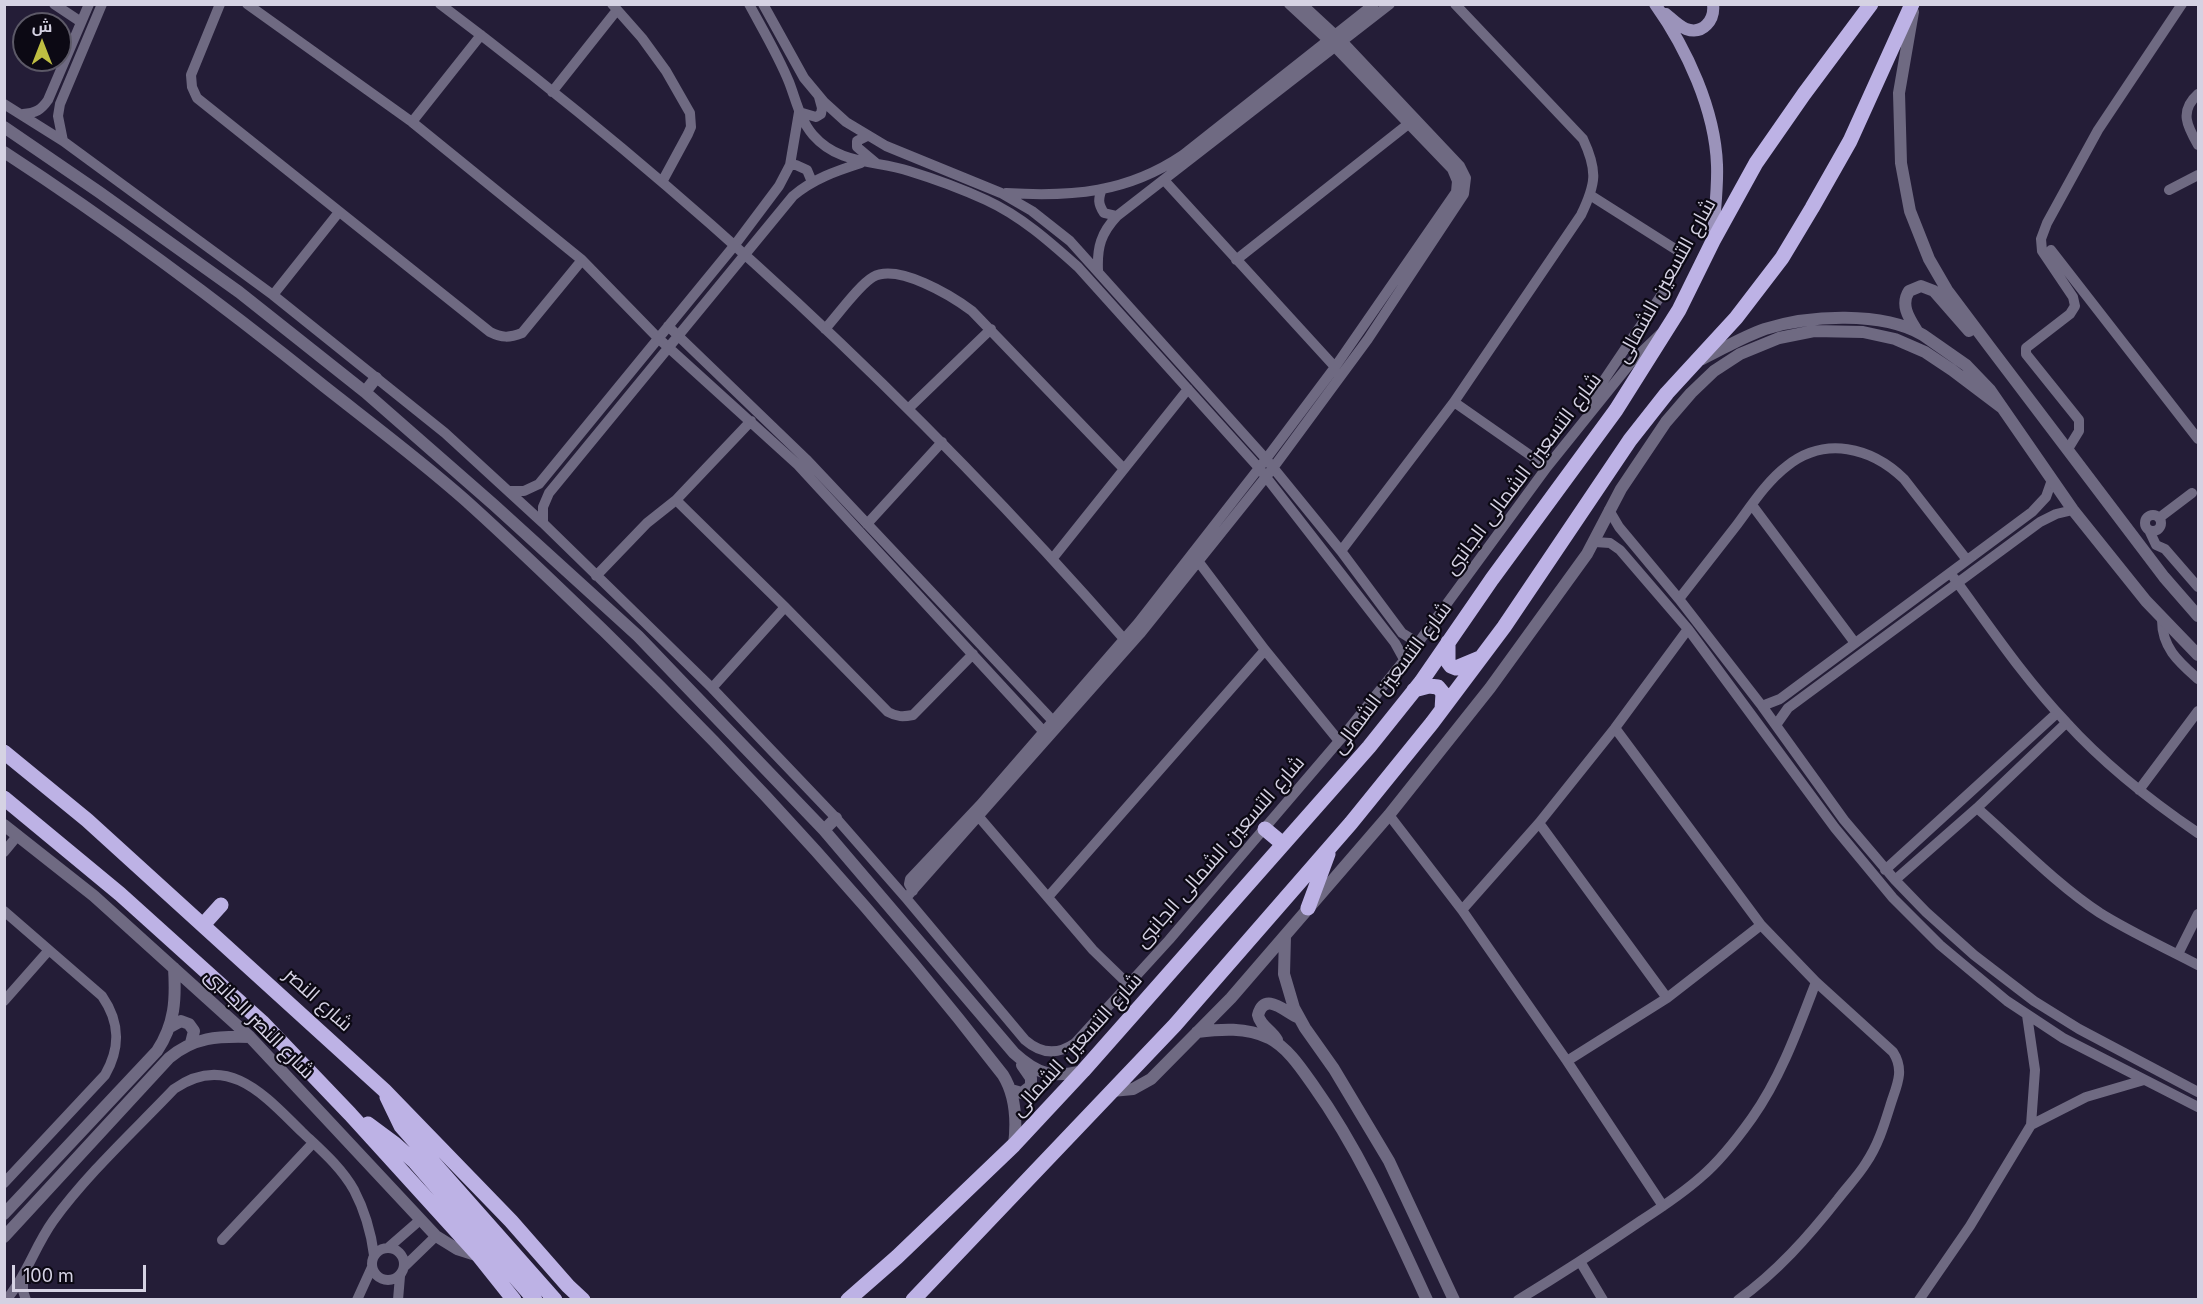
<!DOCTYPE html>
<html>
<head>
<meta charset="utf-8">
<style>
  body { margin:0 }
  #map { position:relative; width:2203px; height:1304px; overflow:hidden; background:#241d37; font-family:Inter,Cairo,sans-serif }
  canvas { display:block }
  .frame { position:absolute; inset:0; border:6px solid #d5d2e3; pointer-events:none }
  .north { position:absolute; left:12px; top:12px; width:60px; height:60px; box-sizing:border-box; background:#0c0914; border:2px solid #5c5967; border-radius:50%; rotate:0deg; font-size:16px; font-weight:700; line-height:24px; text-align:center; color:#d5d2e3 }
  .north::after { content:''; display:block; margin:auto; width:21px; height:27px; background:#bfbe42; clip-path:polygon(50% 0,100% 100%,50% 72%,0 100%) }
  .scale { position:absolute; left:12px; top:1265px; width:134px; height:27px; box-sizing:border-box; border:3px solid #d5d2e3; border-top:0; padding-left:8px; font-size:18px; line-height:21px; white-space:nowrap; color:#d5d2e3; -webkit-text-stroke:4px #0c0914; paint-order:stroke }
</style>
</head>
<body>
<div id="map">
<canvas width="2203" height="1304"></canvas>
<div class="frame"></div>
<div class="north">ش</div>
<div class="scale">100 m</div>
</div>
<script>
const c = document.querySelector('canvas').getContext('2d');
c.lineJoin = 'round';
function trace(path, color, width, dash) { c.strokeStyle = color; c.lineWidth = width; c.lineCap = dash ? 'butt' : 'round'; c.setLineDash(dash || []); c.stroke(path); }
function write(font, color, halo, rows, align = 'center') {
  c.font = font + ' Inter,Cairo,sans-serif'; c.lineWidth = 4.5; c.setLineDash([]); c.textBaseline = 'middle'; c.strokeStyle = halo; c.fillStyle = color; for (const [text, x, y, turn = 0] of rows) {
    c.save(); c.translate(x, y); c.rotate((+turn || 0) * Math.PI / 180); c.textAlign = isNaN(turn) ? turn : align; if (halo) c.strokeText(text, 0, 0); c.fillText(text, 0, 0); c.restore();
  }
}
const minor = new Path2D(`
  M54,4L81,22
  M220,4L191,75L192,87L197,98L490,332C502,338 509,338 522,333L582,260
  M247,4L412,122L582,260L658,338L798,465L1044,732
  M440,4C689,191 919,405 1124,639
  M612,4L642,38L666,71L690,113L691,127L688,134L662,182
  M749,4C763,30 778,55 789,82C796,100 800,120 813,135C839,165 875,160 909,171C935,179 962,189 986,200C1021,216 1050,242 1078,267L1259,468L1395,643L1405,661
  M763,4L804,78L824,102L846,122L886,146L1001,193L1032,211L1070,241L1266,459L1341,551L1402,633L1418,643
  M552,92L617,10
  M2198,94C2179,111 2187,126 2198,145
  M4,104L63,141L273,295L445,433L543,523L712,688L836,818L906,898L1025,1040C1041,1054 1058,1055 1075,1043L1169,940L1339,741L1418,643L1547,467L1633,360L1660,334
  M23,114C36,113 41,110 48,100L89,4
  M412,122L481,35
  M867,136L857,141V147L876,163
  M63,141L58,116L60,104L102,4
  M790,165H796L807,170L812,182
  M1164,180L1335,367
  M1102,189C1098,199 1098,204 1104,213L1117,216
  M2169,190L2198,175
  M1006,193C1072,197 1127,193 1183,155L1374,4
  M1590,195L1683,254L1664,291L1602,383L1592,408
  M2051,250L2198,439
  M1236,260L1407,125
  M1098,270C1097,247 1101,233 1117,216L1390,4
  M273,295L339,212
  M668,326L806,459L1053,721
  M825,329C837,316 859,285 873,277C898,263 952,296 972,311L1124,469
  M1454,402L1547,467
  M908,409L991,329
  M2068,449L2079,431V420L2026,354V348L2070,314L2075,306L2073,297L2042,251L2041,239L2047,223L2098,130L2182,4
  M508,491H524L539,484L734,246L779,186L790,165L799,112L816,117L821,114L822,108L819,97
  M676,500L785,607L888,712C897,717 903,717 913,715L973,654
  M1752,505L1855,643
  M1609,510L1619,527L1679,599L1762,706L1844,820L1895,880L1926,912L1974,955L2034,1001L2079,1029L2198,1092
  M2145 523a8 8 0 1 1 16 0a8 8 0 1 1-16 0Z
  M2159,518L2192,493
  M543,523V507L549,493L793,196C813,179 836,171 861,163
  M867,524L942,442
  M2149,530L2156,545L2165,549L2198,587
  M1595,542L1610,543L1620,550L1688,629L1835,828L1893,898L1940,945L2007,1001L2063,1038L2198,1107
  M1341,551L1454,402L1581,215C1596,184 1598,171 1583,139L1455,4
  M1053,558L1188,389
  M1198,561L1265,650L1339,741
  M596,576L647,523L676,500L751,421
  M1954,578C1990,627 2024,678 2066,722C2105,765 2151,801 2198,833
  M1679,599C1698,575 1717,550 1736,526C1751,506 1766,482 1787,466C1825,436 1871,447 1904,479L1967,560
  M2162,620C2162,648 2179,662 2198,679
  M712,688L785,607
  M1762,706L1780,699L2032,512L2046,497L2052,480
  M1776,725L1788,708L2040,522L2056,514L2073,510
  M1615,728L1761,925L1816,982L1893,1052C1904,1069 1898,1083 1892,1100C1885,1122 1879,1144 1866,1163C1858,1176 1847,1187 1838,1199C1808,1237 1777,1272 1738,1300
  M2139,790L2198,711
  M1977,808C2017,843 2056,884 2100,913C2132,933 2166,948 2198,965
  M1389,815L1462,910L1567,1061L1663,1206
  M979,817L1093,950L1128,984
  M1539,823L1667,998
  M4,852L18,835
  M1885,870L2057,713
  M1895,880L1977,808L2066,723
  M913,891L909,884L910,879L980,805L1138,623L1266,459L1335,367L1456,192L1457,181L1452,169L1329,41L1289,4
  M1048,897L1265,650
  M906,898L1140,634L1273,468L1368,339L1464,194L1466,178L1460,166L1343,42L1302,4
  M1462,910L1539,823L1615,728L1688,629
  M4,911L102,996C120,1022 121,1047 105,1075L4,1183
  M2178,954L2198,914
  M4,1001L49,950
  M1567,1061L1667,998L1761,925
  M2031,1125L2086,1097L2144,1080
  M222,1240L313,1143
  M389,1247L420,1220
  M372 1264a16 16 0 1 1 32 0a16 16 0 1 1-32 0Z
  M1581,1263L1603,1300
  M405,1266L436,1236
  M23,1276V1291L26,1300
  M6,1300C26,1277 35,1246 53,1221C88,1173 133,1132 174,1089C228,1051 266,1097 302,1132C321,1150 341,1167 354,1190C365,1211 371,1232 374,1255
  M357,1300L372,1267
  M398,1300L400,1276
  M1518,1300C1561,1274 1601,1248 1642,1220C1662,1207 1683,1193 1701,1177C1720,1161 1737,1139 1752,1118C1781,1077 1798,1029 1816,982
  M1919,1300L1970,1226L2031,1125L2035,1070L2027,1015`);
const tertiary = new Path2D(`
  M1913,12L1899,93L1901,163L1910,211L1929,259L1947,290L1989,346L2164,577L2198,616
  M4,127L99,192L239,292L365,392L494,505L638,636L824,830L1014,1053C1038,1075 1052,1078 1083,1071
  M4,152C116,225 222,304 325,387C372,424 420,460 464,499C512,542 558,587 604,631C747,770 881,917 1003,1075C1016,1096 1017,1121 1014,1145
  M1917,331C1909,318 1900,305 1909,291L1921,286L1934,291L1969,331
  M1702,359C1723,349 1742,337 1765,329C1809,315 1882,311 1923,335L1966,365L1990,390L2073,510L2146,601L2198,655
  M365,392L376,378
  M4,825L94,896L250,1037L436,1236L457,1249L479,1256
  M824,830L836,818
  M1285,936L1284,974L1294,1008L1305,1028L1334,1069L1389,1161L1454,1300
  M170,1027L181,1021L189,1024L194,1031L191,1043
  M1197,1032C1221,1029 1246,1027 1269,1038C1288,1048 1301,1068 1313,1085C1360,1151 1393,1226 1427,1300
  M1277,1040C1272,1030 1260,1026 1258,1015C1265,990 1286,1013 1299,1018
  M1011,1090L1022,1093L1031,1086V1078L1022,1065
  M1112,1091L1133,1089L1151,1079L1231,998L1389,815L1490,688L1587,554L1621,489L1666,422L1691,393L1714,371L1740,354L1779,338L1814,331L1863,332L1895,339L1925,352L1952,370L2001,407
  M4,1214L157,1051C175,1024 176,999 174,968
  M4,1237L169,1058C194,1037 218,1036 250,1037`);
const secondary = new Path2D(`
  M1655,4C1687,49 1715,110 1717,165C1718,190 1714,214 1713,239
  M1666,14C1672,19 1679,26 1686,29C1703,35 1715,20 1713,4`);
const primary = new Path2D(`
  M1448,642V662L1451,666L1456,668L1480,658
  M1414,690L1429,686L1438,687L1443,693L1442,710
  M4,752L87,820L384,1090L511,1221L568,1286L583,1300
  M4,798L120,894L262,1022L350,1114L479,1256L514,1300
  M1265,829L1283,844
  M1308,908L1328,854
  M203,925L221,905
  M387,1097L401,1126L555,1300
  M368,1124L395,1144L415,1162L535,1300
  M848,1300L897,1257L1014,1145L1083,1071L1369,747L1421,682L1492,579L1616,410L1679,310L1713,241L1756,163L1804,94L1871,4
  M913,1300L1175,1025L1351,823L1432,723L1504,627L1630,440L1667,393L1736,318L1782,258L1812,208L1850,141L1912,4`);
const streetNames = [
  ["شارع التسعين الشمالى",1666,281,-61],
  ["شارع التسعين الشمالى الجانبى",1523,474,-53],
  ["شارع التسعين الشمالى",1392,678,-53],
  ["شارع التسعين الشمالى الجانبى",1220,852,-49],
  ["شارع النصر",318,1000,42],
  ["شارع النصر الجانبى",259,1024,45],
  ["شارع التسعين الشمالى",1077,1045,-48]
];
trace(minor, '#6f6a82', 10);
trace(tertiary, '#6f6a82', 12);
trace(secondary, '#9b93ba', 12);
trace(primary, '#bdb2e5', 15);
write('20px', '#d5d2e3', '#0c0914', streetNames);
</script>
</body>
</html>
